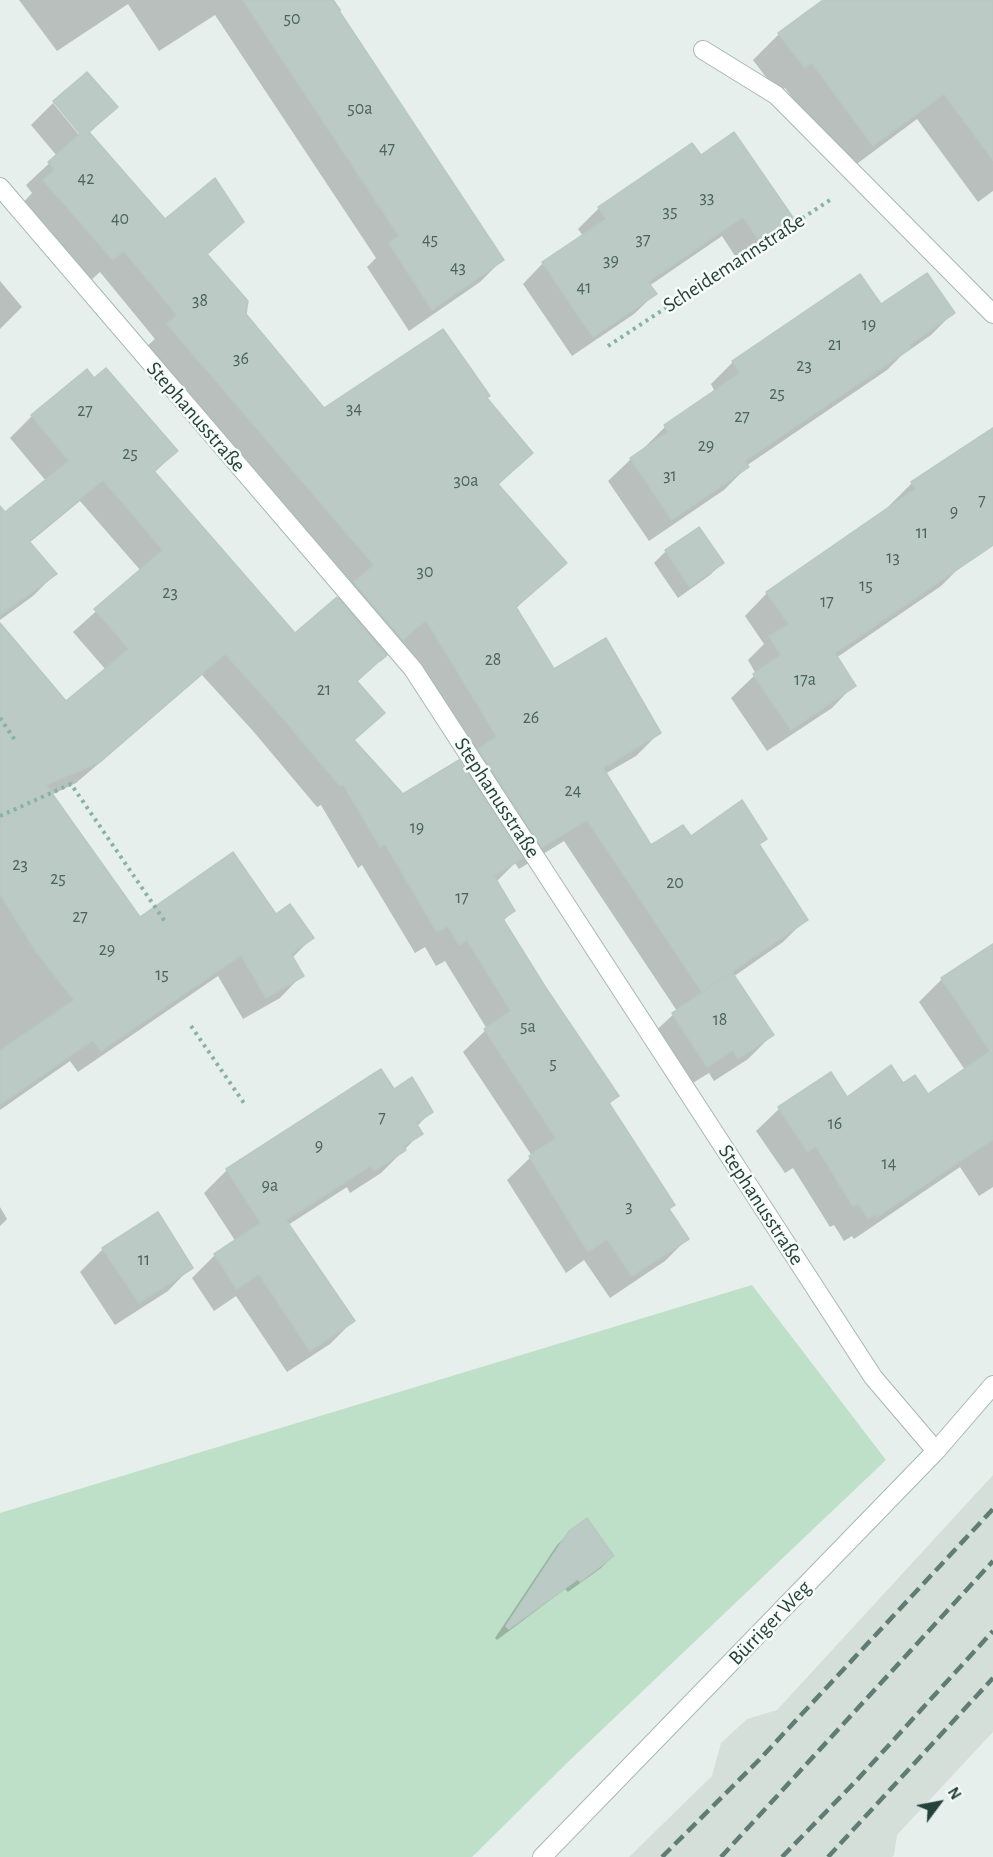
<!DOCTYPE html>
<html>
<head>
<meta charset="utf-8">
<style>
  body { margin:0 }
  #map { position:relative; width:993px; height:1857px; overflow:hidden; background:#e6efeb; font-family:"Alegreya Sans",sans-serif }
  canvas { display:block }
  .north { position:absolute; left:909px; top:1773px; width:60px; height:60px; -webkit-text-stroke:4px #f7fbf9; paint-order:stroke; rotate:58deg; font-size:16px; font-weight:700; line-height:24px; text-align:center; color:#24423a }
  .north::after { content:''; display:block; margin:auto; width:21px; height:27px; background:#24423a; clip-path:polygon(50% 0,100% 100%,50% 72%,0 100%) }
</style>
</head>
<body>
<div id="map">
<canvas width="993" height="1857"></canvas>
<div class="north">N</div>
</div>
<script>
const c = document.querySelector('canvas').getContext('2d');
c.lineJoin = 'round';
function paint(path, color) { c.fillStyle = color; c.fill(path, 'evenodd'); }
function trace(path, color, width, dash) { c.strokeStyle = color; c.lineWidth = width; c.lineCap = dash ? 'butt' : 'round'; c.setLineDash(dash || []); c.stroke(path); }
function write(font, color, halo, rows, align = 'center') {
  c.font = font + ' "Alegreya Sans",sans-serif'; c.lineWidth = 5; c.setLineDash([]); c.textBaseline = 'middle'; c.strokeStyle = halo; c.fillStyle = color; for (const [text, x, y, turn = 0] of rows) {
    c.save(); c.translate(x, y); c.rotate((+turn || 0) * Math.PI / 180); c.textAlign = isNaN(turn) ? turn : align; if (halo) c.strokeText(text, 0, 0); c.fillText(text, 0, 0); c.restore();
  }
}
const built = new Path2D(`
  M993,1475V1732L897,1835L894,1855L892,1857H629L712,1776L721,1743L747,1719L777,1710Z`);
const green = new Path2D(`
  M752,1285L886,1460L569,1761L472,1857H0V1513Z`);
const shadow = new Path2D(`
  M19,0H334L341,10L339,13L502,260L480,282L409,331L367,267L376,258L215,15L159,51L128,4L57,51Z
  M825,0H993V191L978,202L917,119L846,172L785,88L778,93L753,60L779,34Z
  M55,102L116,107L89,133L164,221H242L207,255L245,315L324,410L485,398L531,453L497,486L565,563L515,609L553,671L659,733L636,756L605,774L651,847L690,838L765,839L758,845L806,919L783,942L733,977L772,1035L748,1059L714,1081L709,1073L683,1089L649,1037L677,1011L564,841L519,869L515,863L496,882L513,911L503,921L545,989L617,1096L608,1105L667,1210L687,1239L665,1261L610,1298L584,1260L566,1273L507,1180L532,1156L463,1052L487,1029L445,961L436,966L425,947L415,953L362,865L358,868L321,805L317,807L253,731L202,675L76,783L51,795L140,919L276,916L312,938L292,958L302,975L280,998L243,1019L218,976L78,1072L70,1061L0,1110V633L66,703L106,670L73,632L141,571L80,501L29,543L55,574L33,596L0,620V517L46,481L10,438L32,416L94,380L176,451L154,473L295,635L351,587L145,348L155,339L100,272L89,282L22,204L32,193L26,185L57,156L31,125L53,103L84,141L86,139ZM403,642L472,756L462,767L403,796L353,741L383,713L356,682L379,661L380,662Z
  M692,145L700,157L792,219L771,240L739,262L722,236L649,286L655,294L634,314L572,356L523,284L543,263L583,236L578,229L599,208Z
  M0,281L22,307L0,329Z
  M881,306L953,313L931,335L901,356L887,370L746,466L747,467L724,490L649,541L608,481L631,459L644,450L643,449L665,427L715,392L711,384L733,362Z
  M993,430V542L964,563L941,586L836,658L854,685L832,708L767,751L731,698L756,674L748,660L764,644L745,616L767,593L890,508L889,506L912,483Z
  M699,529L722,563L710,575L678,598L654,563L666,551Z
  M993,948V1187L979,1196L960,1167L854,1239L852,1236L844,1241L834,1225L830,1227L793,1168L785,1173L756,1131L779,1109L830,1075L846,1099L903,1085L928,1096L965,1070L919,1002L942,979Z
  M394,1091L431,1112L416,1127L421,1133L381,1173L350,1193L347,1187L288,1225L353,1321L330,1344L287,1372L236,1296L214,1311L192,1278L215,1255L236,1242L204,1193L227,1170Z
  M0,1207L7,1219L0,1226Z
  M103,1249L191,1267L168,1291L115,1325L80,1272Z
  M570,1532L613,1556L601,1568L568,1592L565,1589L497,1640L495,1638L557,1545Z`);
const building = new Path2D(`
  M243,0H332L504,260L432,310L389,243L399,236Z
  M823,0H993V160L944,94L873,146L812,63L805,68L778,33Z
  M87,72L118,107L89,132L165,219L215,178L244,222L207,254L248,301L246,314L324,408L443,329L490,396L487,398L533,453L498,484L567,563L516,607L554,669L606,638L661,733L603,768L651,845L683,825L691,836L742,800L767,839L759,844L808,920L702,992L587,820L542,847L478,749L497,737L426,620L403,640L354,582L374,565L167,324L177,315L124,251L113,260L43,180L55,170L48,162L80,134L53,101Z
  M734,132L794,219L760,242L743,217L648,282L657,294L593,337L542,262L606,219L598,207L692,143L701,155Z
  M927,273L955,313L909,345L911,348L745,461L749,467L672,520L630,458L668,432L664,425L740,373L732,361L860,274L881,304Z
  M106,368L178,451L154,471L295,633L337,597L386,655L357,681L385,713L354,740L403,794L459,760L523,858L494,876L515,911L503,919L546,988L619,1096L609,1103L675,1205L669,1209L689,1239L632,1276L607,1239L588,1252L529,1156L556,1138L484,1029L511,1011L467,940L459,945L448,926L437,932L385,844L380,847L343,784L340,786L275,709L225,654L100,762L46,785L140,917L233,852L276,914L290,904L314,938L291,954L304,976L266,998L241,955L101,1051L93,1040L0,1105V1051L74,1000L37,953L0,894V623L66,701L129,649L94,609L163,550L103,480L29,541L57,574L0,615V506L5,512L69,461L31,415L87,369L94,378Z
  M993,428V545L835,653L856,686L791,730L753,674L781,655L769,636L789,624L766,592L915,489L911,482Z
  M699,527L724,563L690,587L665,550Z
  M993,944V1139L877,1217L875,1214L868,1219L858,1203L853,1206L816,1146L808,1152L778,1107L831,1072L847,1097L891,1065L903,1083L915,1075L928,1094L990,1051L941,978Z
  M732,972L774,1035L738,1059L733,1050L707,1067L672,1013Z
  M381,1069L394,1089L412,1077L433,1112L416,1123L423,1134L403,1146L406,1150L374,1171L370,1166L286,1220L355,1321L310,1351L259,1274L237,1289L214,1254L261,1223L226,1169Z
  M158,1212L193,1268L139,1303L102,1248Z
  M587,1518L614,1556L580,1582L578,1579L509,1629L506,1626L569,1531Z`);
const path = new Path2D(`
  M608,346L830,200
  M0,718L15,740
  M0,816L71,784L166,923
  M191,1026L246,1106`);
const service = new Path2D(`
  M703,50L776,95L993,314`);
const minor = new Path2D(`
  M0,187L413,669L873,1377L936,1451
  M542,1857L936,1451L993,1385`);
const rail = new Path2D(`
  M662,1857L759,1760L993,1509
  M721,1857L993,1561
  M782,1857L857,1780L993,1631
  M828,1857L993,1678`);
const numberNames = [
  ["50",292,19],
  ["50a",360,109],
  ["47",387,149],
  ["42",86,179],
  ["33",707,198],
  ["35",670,212],
  ["40",120,219],
  ["45",430,240],
  ["37",643,240],
  ["39",611,261],
  ["43",458,268],
  ["41",584,288],
  ["38",200,301],
  ["19",869,325],
  ["21",835,345],
  ["36",241,359],
  ["23",804,366],
  ["25",777,394],
  ["34",354,409],
  ["27",85,411],
  ["27",742,417],
  ["29",706,446],
  ["25",130,454],
  ["31",670,476],
  ["30a",466,481],
  ["7",982,501],
  ["9",954,512],
  ["11",922,533],
  ["13",893,558],
  ["30",425,572],
  ["15",866,586],
  ["23",170,593],
  ["17",827,602],
  ["28",493,660],
  ["17a",805,680],
  ["21",324,690],
  ["26",531,718],
  ["24",573,791],
  ["19",417,828],
  ["23",20,865],
  ["25",58,879],
  ["20",675,883],
  ["17",462,898],
  ["27",80,917],
  ["29",107,950],
  ["15",162,975],
  ["18",720,1020],
  ["5a",528,1027],
  ["5",553,1064],
  ["7",382,1118],
  ["16",835,1124],
  ["9",319,1146],
  ["14",889,1164],
  ["9a",270,1186],
  ["3",629,1207],
  ["11",144,1260]
];
const streetNames = [
  ["Scheidemannstraße",734,263,-33],
  ["Stephanusstraße",196,417,49],
  ["Stephanusstraße",497,798,57],
  ["Stephanusstraße",761,1205,57],
  ["Bürriger Weg",770,1623,-46]
];
paint(built, '#d4dfda');
paint(green, '#bfe0c8');
paint(shadow, '#0003');
paint(building, '#bbcac4');
trace(building, '#b8c9c2', 1.5);
trace(service, '#a8b8b2', 20);
trace(minor, '#a8b8b2', 20);
trace(path, '#86b3a5', 4, [3, 4.5]);
trace(service, '#fff', 18);
trace(minor, '#fff', 18);
trace(rail, '#5f7d75', 4.5, [12, 6]);
write('18px', '#4a645c', null, numberNames);
write('21px', '#24423a', '#f7fbf9', streetNames);
</script>
</body>
</html>
